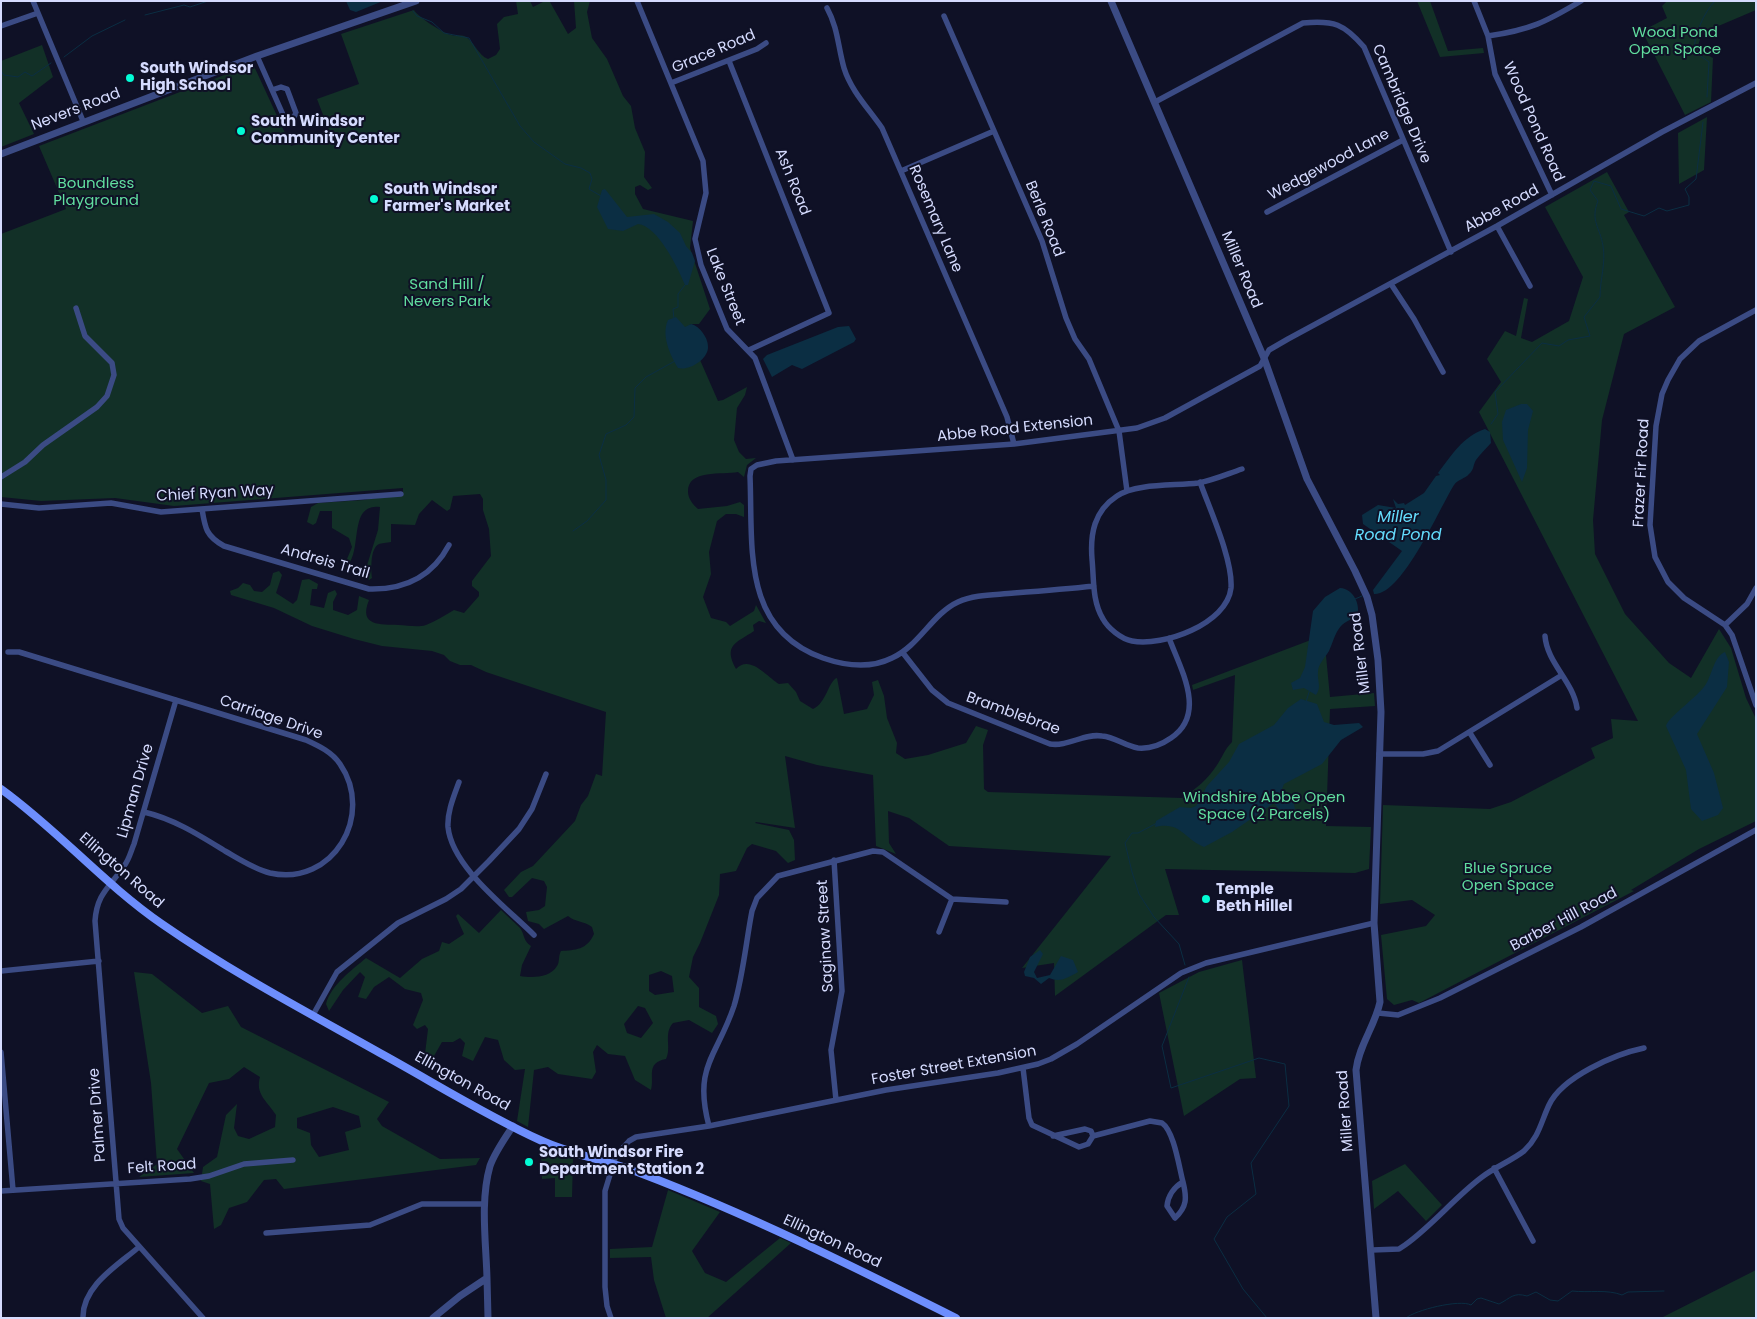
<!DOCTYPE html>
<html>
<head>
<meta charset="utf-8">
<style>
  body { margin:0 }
  #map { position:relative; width:1757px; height:1319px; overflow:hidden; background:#0f1126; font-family:Poppins,sans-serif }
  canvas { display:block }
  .frame { position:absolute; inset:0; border:2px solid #d5dbfe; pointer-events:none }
</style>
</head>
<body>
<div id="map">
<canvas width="1757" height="1319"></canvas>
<div class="frame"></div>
</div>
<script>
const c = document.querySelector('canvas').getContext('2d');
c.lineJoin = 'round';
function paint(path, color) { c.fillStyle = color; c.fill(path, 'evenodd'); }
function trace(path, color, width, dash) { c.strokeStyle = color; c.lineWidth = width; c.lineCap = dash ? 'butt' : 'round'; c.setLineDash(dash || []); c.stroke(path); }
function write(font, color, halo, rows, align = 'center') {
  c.font = font + ' Poppins,sans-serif'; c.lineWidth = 4; c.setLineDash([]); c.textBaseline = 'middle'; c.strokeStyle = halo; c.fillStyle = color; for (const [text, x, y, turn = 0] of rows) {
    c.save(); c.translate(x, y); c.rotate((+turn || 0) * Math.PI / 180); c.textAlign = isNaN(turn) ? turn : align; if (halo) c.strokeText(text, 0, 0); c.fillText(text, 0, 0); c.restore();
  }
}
const green = new Path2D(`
  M516,1H530L533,7L545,1L550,2L568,34L576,28L574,1H590L587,12L592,38L607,59L623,96L631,106L635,128L645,152L644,177L652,188L648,190L640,185L635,187V194L643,209L693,221L690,248L710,309L699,324H691L686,328L718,401L723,400L747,387L745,395L737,408L734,440L739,452L746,459L756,458L747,465L744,477L738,472C723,475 687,469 688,492C688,498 693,505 698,509L727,506L740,502L744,505V517L736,514H726L717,521L709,552L711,574L703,597L711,618L726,622L730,626L754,611L756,605L766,623L759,621L753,625L754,631C736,643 723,645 736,669C750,654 767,677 779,684L788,683L796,692L800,701L813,709C826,704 829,680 837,678L844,714L867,709L874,695L872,682L878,680L884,696L887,718L897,743L896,753L905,759L928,755L966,743L976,726L988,730L983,745L984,789L988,792L1182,798C1196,789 1208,779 1217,765C1223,756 1224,750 1232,742L1235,675L1193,690L1192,685L1324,635L1330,697L1374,693L1375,706L1330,709L1326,826L1371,827L1369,869L1355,873L1165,869L1179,915H1166L1055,996L1054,963L1022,968L1111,856L949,846L909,818L888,811L889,843L896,854L876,846L873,775L817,765L785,756L795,828L756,822L755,823L789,830L794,840L795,860L788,863L776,851L752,844L747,848L736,871L720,874L719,895L700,943L693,957L689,977L699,988V1007L716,1016L718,1024L712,1033L689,1020L673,1023C663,1034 672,1047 666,1059C645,1063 655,1077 651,1090L635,1080L625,1056L608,1054L597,1045L593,1052L596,1072L592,1079L558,1074L548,1067L534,1070L528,1127L517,1121L525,1069L515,1070L504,1060L498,1040L485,1037L473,1061L462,1056L465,1043L460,1038L453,1042H442L434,1056L425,1054L428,1029L425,1025L417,1029L413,1025L423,1000L421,993L405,989L389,977L374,987L366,999L358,997L365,977L360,972L343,990L329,1011L326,1004C331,985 352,970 366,958L400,978L422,959L439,951L442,942L449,944L464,934L456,916L458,914L479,933L501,910C507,916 514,922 520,928C525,935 523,941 531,946L522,965L520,976C532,978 550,978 557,966C560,962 558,956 561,951C575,950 587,950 594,934L592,927C584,921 575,922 568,916L544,929L539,924L528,921L526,912L539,910L545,906L547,887L544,881L532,878L512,897H509L504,890L521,872L533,866L575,821L581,805L588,796L596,774L602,776L606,712L486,672L471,665H460L450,661L444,655L432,651L382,646L354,639L312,626L274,608L231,595L230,591L238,588L243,583L250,585L254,591L262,592L270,585L273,573L279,571L282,575L276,593L293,604L297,600L302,580L309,579L318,584L317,589H312L310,605L324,608L328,593L335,590L337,594L333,602V610L348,615L357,610L359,596L369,600C358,627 381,624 398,625C408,625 416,628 426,625C436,621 445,615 454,610L464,613L479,596V592L472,586V581L491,556L489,529L483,510V499L480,494L453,496L450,509L447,511L432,500L419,514L415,525L391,524V542C387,543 381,543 379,544C370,548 371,570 372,578L369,580L364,575L378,530L380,507C350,503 361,544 350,562L347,559L352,547L349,538L332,528V511H320L316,523L313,525L307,522L311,507L318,503L364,500L403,492V488L174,506L115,498L41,501L1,497V234L66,209L39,146L253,64L291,146L330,133L317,99L359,84L341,34L414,10C418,17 443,33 451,35C457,37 461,34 466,37C475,43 478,55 488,59L496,55L500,49L497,24L504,17L518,14ZM661,971L672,976L674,992L655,995L649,991V975ZM638,1006L645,1008L653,1023L641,1038L627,1033L624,1024Z
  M1417,1H1430L1448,51L1483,48L1484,53L1440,57Z
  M1667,1H1756V10L1702,33L1698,46L1700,51L1713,58L1711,102L1685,115L1642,31L1667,18L1662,6Z
  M42,45L53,77L19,103L34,134L1,147V61Z
  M1707,117L1704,170L1679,184L1678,133Z
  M1607,172L1629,212L1624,215L1675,307L1624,334L1602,420L1593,520L1595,554L1625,614L1669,663L1691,678L1719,629L1731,648L1746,698L1756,719V821L1699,849L1631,890L1634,891L1419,1003L1412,1000L1394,1005L1387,999L1381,935L1426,926L1435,915L1412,900L1380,904L1383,805L1490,809L1511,802L1595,758L1591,748L1613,738L1611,719L1638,721L1479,412L1501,382L1487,359L1505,331L1516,336L1524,298L1528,299L1521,338L1532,342L1569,321L1583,277L1545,207Z
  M1242,960L1256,1078L1240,1079L1184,1116L1159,993L1199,972Z
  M134,972L152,974L202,1013L228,1006L241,1027L389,1102L377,1119L382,1126L440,1159L480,1158L476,1165L284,1189L276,1179L264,1180L247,1202L229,1208L221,1225L214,1229L210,1184L201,1181L203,1167L217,1157L226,1115L237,1104L234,1128L238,1136L249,1139L275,1127L276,1115C267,1101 255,1094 260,1077L244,1067L229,1079L209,1083L177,1149L194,1173L139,1177L157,1164L151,1083ZM333,1107L359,1116L361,1127L345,1132L349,1150L319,1157L311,1145L310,1133L297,1128V1118Z
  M541,1149L573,1159L572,1197H555V1178L542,1179Z
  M1405,1164L1442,1205L1426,1221L1398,1191L1374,1209L1372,1181Z
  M668,1190L720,1212L692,1251L705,1273L726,1282L780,1238L791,1243L707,1318H666L654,1280L651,1257L610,1258V1249L652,1247Z
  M1756,1270V1318H1661Z`);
const water = new Path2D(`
  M346,1H383L356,12L350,10Z
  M605,189L627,217L654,214L668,222L680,233L686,246L692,253L695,261L688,285H685C678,268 658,226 638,224L623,231L608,229L597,207L602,190Z
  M676,317L685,327L691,324C700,326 709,339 708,348C707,360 689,371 678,368C670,355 661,335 668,320Z
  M849,326L856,339L854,342L802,369L792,365L772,377L763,359L767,355L838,327Z
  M1521,404H1527L1533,411L1528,430L1527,468L1522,482L1503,440L1502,422L1506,410Z
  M1485,429L1490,432L1491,443C1486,449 1480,454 1476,460C1473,465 1474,470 1469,474C1465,479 1458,479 1454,485C1440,507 1402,596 1374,594L1373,590L1402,551L1363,524L1362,515L1378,505L1396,508L1393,499L1398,504L1404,503L1405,505L1424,493L1436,476L1440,475L1438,473C1451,456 1463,436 1485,429Z
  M1340,588C1354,589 1361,605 1357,617C1336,624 1337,633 1329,651C1325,658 1318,664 1318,672C1317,681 1322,687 1316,695L1304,688L1293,690L1291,683L1300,678L1305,667L1313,611L1325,597Z
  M1725,652L1729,662L1727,687L1697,734L1714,773L1723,808L1718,815L1702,821L1691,809L1686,770L1666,726C1669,716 1698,697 1706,684C1712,675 1714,656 1725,652Z
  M1301,699L1317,704L1324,722L1334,725L1359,723L1363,727L1341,740L1322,764L1284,784L1282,789L1293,800L1295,809L1291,813L1281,812L1274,803L1232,832L1204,847C1184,839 1181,821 1155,827L1156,821L1180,807L1191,808L1196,806L1207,786L1229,762L1239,744L1274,725L1288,708Z
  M1040,950L1043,954L1034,972L1037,978L1050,975L1061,956L1073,960L1078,972C1069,977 1061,983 1049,978L1041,984L1034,978L1025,976L1024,972L1030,957Z`);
const stream = new Path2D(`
  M413,11L417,16L432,22L444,33L469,38L520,126L534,142L565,164L581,168L590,173L592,179L589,189L601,196
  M145,15L184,5L190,7L208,1
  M64,57L92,36L125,20
  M1,71L4,75L18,77L25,72L32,76L51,63
  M1707,97L1709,62L1694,51C1694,35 1704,12 1715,1
  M674,319L673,309L678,307V294L685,285
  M1491,424L1498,414L1495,392L1542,343L1559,346L1568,340L1590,336L1584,317L1600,297C1600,279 1606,263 1603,246C1600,227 1590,221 1598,201L1590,190L1594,181L1611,186L1621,209L1644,216L1659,208L1667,211L1689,205V197L1685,189L1696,179L1703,122
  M573,531L587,521L606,500V480L599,455L606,434L626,425L634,417L635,388L646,377L675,361
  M1355,599L1362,596
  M1306,702L1310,689
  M1157,823L1138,833H1132L1125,843L1132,872L1139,894L1154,917L1179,944L1185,965
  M1189,977L1162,1046L1171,1088L1259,1058L1285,1064L1289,1106L1251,1163L1256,1194L1227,1217L1214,1239L1243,1289L1267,1318
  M1406,1318C1415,1310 1460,1299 1471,1305L1477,1299L1481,1298L1499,1304C1511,1298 1513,1292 1527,1296L1536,1292L1550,1300L1558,1301L1572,1291C1589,1293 1607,1289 1622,1295L1628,1292L1664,1291`);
const minor = new Path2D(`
  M33,1L83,121
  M637,1L703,161L706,193L695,239L701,265L727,329L755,358L793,460
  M1474,1L1488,36L1495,74L1552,195
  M827,8C838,28 838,47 844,68C851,91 869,109 882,128L1007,417L1014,444
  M944,16L1042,241L1066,318L1075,339L1089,359L1119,431L1127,491
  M1,26L38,13
  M1488,36C1530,30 1546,22 1581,1
  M257,56C266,76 275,97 284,117L287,119L294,117L296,113L287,89L281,87L272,90
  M729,61L829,313L749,350
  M671,83L757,49L766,43
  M1155,102L1303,23C1334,20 1344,24 1364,47L1451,252
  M901,171L994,131
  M1267,212L1403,140
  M1497,226L1530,286
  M1391,284L1414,319L1443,372
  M1756,310L1699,341L1680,359L1668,380L1662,394L1656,426L1650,525L1655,557L1668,582L1684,598L1725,625L1732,635L1756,705
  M1,477L25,462L43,445L97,407L107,396L114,375L112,363L85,336L76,308
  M1200,482C1210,510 1233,560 1231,588C1227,624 1163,647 1132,641C1121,639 1108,628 1103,619C1092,601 1094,579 1092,559C1090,534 1094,511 1117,496C1136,483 1175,486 1198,483C1214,480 1227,474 1242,469
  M1,504L39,508L111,503L161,512L401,494
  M202,509C205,528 206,536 224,546L369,589C405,590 432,577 449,545
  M1094,586C1067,589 1041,591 1014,593C996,595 975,594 958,602C932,614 919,646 892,658C870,669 846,666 823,658C741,629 753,547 750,476L751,469L757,465L776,461L1014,444L1137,428L1165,418L1260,366L1269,350L1288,339L1497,226L1662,132L1756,83
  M1725,625L1747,604L1756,588
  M1545,636C1547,663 1573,681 1577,708
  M8,652H19L306,740C319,746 332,752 340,764C375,815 333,887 270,873C254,869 239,859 225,851C199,835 174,819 144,812
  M903,653L932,690L948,703L1050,744C1068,747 1084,733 1102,736C1115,737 1125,746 1138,748C1150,749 1161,745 1171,738C1207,714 1181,670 1169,638
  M176,700L134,844C131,851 129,860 124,866C110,887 97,893 95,921L119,1219L123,1228L203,1318
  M1470,733L1490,765
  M1379,754H1423L1438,751L1562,675
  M459,782C454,796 447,812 448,827C452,867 506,907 534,935
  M834,860L842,991L831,1050L836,1100
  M939,932L952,899
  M1,971L99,961
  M1378,1013L1398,1015L1440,998L1581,927L1756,830
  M313,1015L337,972L398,923L446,899L461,889L489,861L519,829L532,809L546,774
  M1,1052L13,1190
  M1023,1068L1029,1118L1032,1125L1079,1147L1088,1144L1093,1136
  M709,1126C693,1066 717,1057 734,1006C743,976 746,942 752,911L757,898L778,876L873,851L883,852L952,899L1006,902
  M1053,1136L1085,1129L1091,1131L1093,1136
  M1093,1136L1150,1121L1162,1123C1174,1131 1179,1167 1183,1182C1187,1198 1187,1207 1175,1218L1167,1206C1168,1196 1174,1187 1183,1182
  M1494,1168L1533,1241
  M1,1191L190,1179L209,1176L244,1164L293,1160
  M266,1233L370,1225L422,1204H485
  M1372,1250L1399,1249L1405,1245C1433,1225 1455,1197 1482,1177C1495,1167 1511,1161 1524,1151C1539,1137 1541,1122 1549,1105C1562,1077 1615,1054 1644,1048
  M83,1318C82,1286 118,1265 139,1247
  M611,1318L607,1306L605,1287V1191L616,1155L629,1141L636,1137L709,1126L886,1090L998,1073L1038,1064L1051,1059L1077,1044L1181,973L1206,963L1374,923`);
const tertiary = new Path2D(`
  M1111,1L1264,358L1307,479L1355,571L1367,597L1372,615L1378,660L1381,712L1374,923L1380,1002C1375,1026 1359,1045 1356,1070L1376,1318
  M1,154L257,56L416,1
  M487,1278L488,1318
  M433,1318L460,1296L487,1278C486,1242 480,1201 490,1166C495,1152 505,1138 513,1126`);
const secondary = new Path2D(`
  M1,789C58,830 104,884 162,924C231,972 307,1012 380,1053C433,1082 485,1115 540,1140C572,1155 607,1160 640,1173C748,1214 852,1266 956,1318`);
const markers = [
  [130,78,5,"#03fcd5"],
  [241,131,5,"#03fcd5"],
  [374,199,5,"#03fcd5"],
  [1206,899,5,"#03fcd5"],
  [529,1162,5,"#03fcd5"]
];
const parkNames = [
  ["Wood Pond",1675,33],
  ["Open Space",1675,50],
  ["Boundless",96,184],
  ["Playground",96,201],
  ["Sand Hill /",447,285],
  ["Nevers Park",447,302],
  ["Windshire Abbe Open",1264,798],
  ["Space (2 Parcels)",1264,815],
  ["Blue Spruce",1508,869],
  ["Open Space",1508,886]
];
const streetNames = [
  ["Grace Road",714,52,-23],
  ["Cambridge Drive",1401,104,67],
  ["Nevers Road",76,110,-21],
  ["Wood Pond Road",1533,122,66],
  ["Wedgewood Lane",1329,165,-28],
  ["Ash Road",792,182,68],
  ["Abbe Road",1502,209,-29],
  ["Rosemary Lane",935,219,67],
  ["Berle Road",1044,219,68],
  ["Miller Road",1241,270,67],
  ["Lake Street",725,287,68],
  ["Abbe Road Extension",1015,429,-6],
  ["Frazer Fir Road",1642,473,-87],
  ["Chief Ryan Way",215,494,-3],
  ["Andreis Trail",325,562,16],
  ["Miller Road",1361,653,-97],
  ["Bramblebrae",1013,714,20],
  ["Carriage Drive",271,718,19],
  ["Lipman Drive",136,791,-74],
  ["Ellington Road",121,871,41],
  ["Barber Hill Road",1564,920,-28],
  ["Saginaw Street",826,936,-93],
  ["Foster Street Extension",954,1066,-10],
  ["Ellington Road",462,1082,29],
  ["Miller Road",1346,1111,-94],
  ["Palmer Drive",98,1115,-94],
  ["Felt Road",162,1167,-4],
  ["Ellington Road",832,1242,25]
];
const poiNames = [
  ["South Windsor",140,69],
  ["High School",140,86],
  ["South Windsor",251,122],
  ["Community Center",251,139],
  ["South Windsor",384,190],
  ["Farmer's Market",384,207],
  ["Temple",1216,890],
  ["Beth Hillel",1216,907],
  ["South Windsor Fire",539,1153],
  ["Department Station 2",539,1170]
];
const waterNames = [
  ["Miller",1398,518],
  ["Road Pond",1398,536]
];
paint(green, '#123027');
paint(water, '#0b2e43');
trace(stream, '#0b2e43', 1);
trace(minor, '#3b4b84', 5.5);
trace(tertiary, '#3b4b84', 7);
trace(secondary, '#6d8efd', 8);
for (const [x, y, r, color] of markers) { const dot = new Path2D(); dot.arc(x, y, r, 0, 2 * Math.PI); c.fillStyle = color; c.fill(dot); trace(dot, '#0f1126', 2); }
write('15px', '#61de9f', '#0f1126', parkNames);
write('15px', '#d5dbfe', '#0f1126', streetNames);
write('bold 15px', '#d5dbfe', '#0f1126', poiNames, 'left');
write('italic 16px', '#64ddfd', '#0f1126', waterNames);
</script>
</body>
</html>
